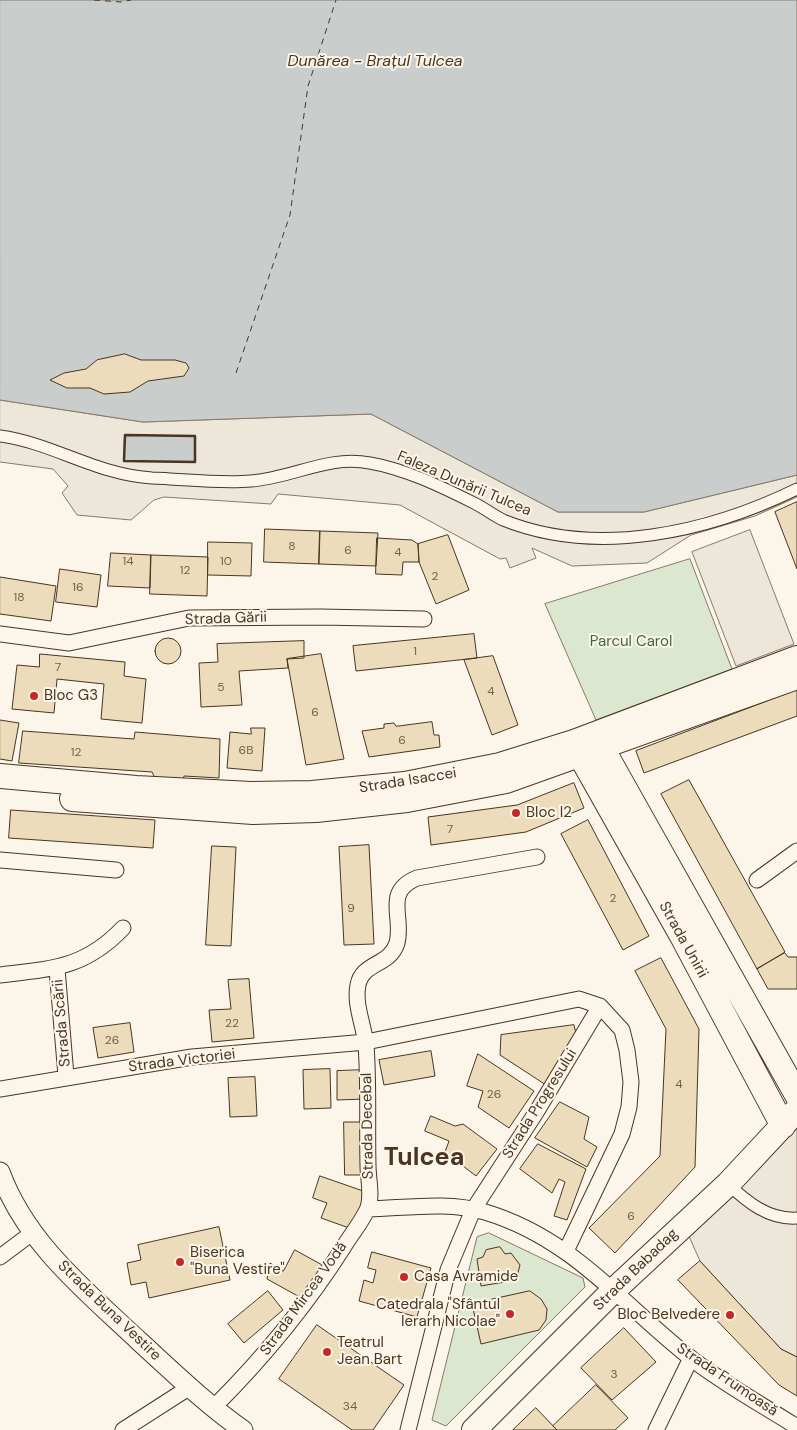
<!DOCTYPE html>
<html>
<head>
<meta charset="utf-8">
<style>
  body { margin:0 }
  canvas { display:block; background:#fbf6e9 }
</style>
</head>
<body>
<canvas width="797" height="1430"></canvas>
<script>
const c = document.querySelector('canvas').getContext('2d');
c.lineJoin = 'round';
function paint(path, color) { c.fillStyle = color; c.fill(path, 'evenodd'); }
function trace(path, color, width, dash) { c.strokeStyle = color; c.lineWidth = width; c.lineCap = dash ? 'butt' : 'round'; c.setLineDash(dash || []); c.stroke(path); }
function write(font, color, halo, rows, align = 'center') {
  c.font = font + ' "DM Sans",sans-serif'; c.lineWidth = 4; c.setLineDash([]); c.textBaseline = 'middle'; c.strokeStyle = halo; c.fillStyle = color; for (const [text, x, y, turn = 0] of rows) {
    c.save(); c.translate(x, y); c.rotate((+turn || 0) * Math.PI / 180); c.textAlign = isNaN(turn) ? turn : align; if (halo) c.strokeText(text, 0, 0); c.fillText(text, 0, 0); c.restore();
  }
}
const green = new Path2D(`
  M690,559L732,669L596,720L545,604Z
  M489,1233L583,1278L585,1287L446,1426L432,1420L477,1237Z`);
const parking = new Path2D(`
  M0,400L143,422L371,414L558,512H644L797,475V497L755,516L691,535L647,563L572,566L532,548L536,558L510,568L506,558L500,559L400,505L278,494L271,504L164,497L154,500L131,520L77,515L62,493L68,486L53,469L0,462Z
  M750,530L794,644L736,666L692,552Z
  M797,1110V1357L781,1349L700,1261L684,1225Z`);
const water = new Path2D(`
  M0,0H797V475L644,512H558L371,414L143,422L0,400Z
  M125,435L195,436V462L124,461Z`);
const ferry = new Path2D(`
  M94,0L121,2L131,0
  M236,373L290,215L308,86L336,0`);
const building = new Path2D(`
  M125,354L141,360H175L186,363L189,368L184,376L148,381L130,392L104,394L90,388H67L50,380L64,373L86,369L97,360Z
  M797,502V569L775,512Z
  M265,529L320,531L319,564L264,562Z
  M320,531L378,533L376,566L319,564Z
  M448,535L469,590L436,604L419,562L418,544Z
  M377,538L412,540L418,544L419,562H403L402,575L376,574Z
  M208,542L252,543L251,576L208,575Z
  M111,553L151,555L150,588L108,586Z
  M151,555L208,557L207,596L150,594Z
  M60,569L101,575L97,607L56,602Z
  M0,577L56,586L51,621L0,614Z
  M474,634L477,658L356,671L353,646Z
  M155 651a13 13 0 1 1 26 0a13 13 0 1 1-26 0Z
  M304,641V658L287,659L288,668L239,671L242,705L201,707L199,663L218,662L217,644Z
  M40,654L125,662L124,676L146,679L142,723L101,719L104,684L57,679L54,713L12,709L17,665L39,667Z
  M321,654L344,759L306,765L287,659Z
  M493,656L518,725L492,735L464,660Z
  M797,690V716L644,773L636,751Z
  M0,720L19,723L12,761L0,759Z
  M432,722L434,735H439L440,747L369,757L362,731L384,728V724L394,723L396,726Z
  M251,728H265L262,771L227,768L230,732L251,734Z
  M23,731L134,739L135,732L220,739L219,778L184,776L183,782L156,780L152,772L19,763Z
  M689,780L785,952L757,969L661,794Z
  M574,783L584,808L526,832L431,845L428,817L517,805Z
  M11,810L155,820L153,848L9,838Z
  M588,820L649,936L623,950L561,834Z
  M369,845L374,944L344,945L339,847Z
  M212,846L236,847L231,946L206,945Z
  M785,953L788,957H797V989H768L757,969Z
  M661,958L699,1029L695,1167L615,1253L589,1228L660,1156L666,1029L635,971Z
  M249,979L254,1038L212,1042L209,1010L231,1009L228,980Z
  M130,1023L134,1052L98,1058L93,1028Z
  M574,1025L577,1038L546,1085L500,1055L501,1035Z
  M431,1051L435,1076L384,1085L379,1060Z
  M478,1054L534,1091L509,1128L478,1107L483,1091L467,1086Z
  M330,1069L331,1108L304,1109L303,1070Z
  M365,1070V1099L337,1100V1071Z
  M255,1077L257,1116L230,1117L228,1078Z
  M560,1102L589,1117L584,1139L597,1147L587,1167L535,1138Z
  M431,1116L455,1126L463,1124L497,1149L476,1176L445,1152L449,1141L425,1131Z
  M344,1122H364V1175H345Z
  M538,1144L586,1169L567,1220L554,1216L565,1182L559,1179L552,1193L520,1169Z
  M320,1176L366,1192L352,1229L321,1218L327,1203L313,1198Z
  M219,1227L230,1280L149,1298L146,1282L131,1285L127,1263L141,1260L138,1245Z
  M500,1247L505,1254L511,1253L520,1265L516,1280L481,1286L477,1259L483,1257L486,1250Z
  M295,1250L324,1266L305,1300L267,1279L270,1263L283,1271Z
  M372,1252L431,1268L417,1317L359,1301L364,1280L373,1283L376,1270L368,1268Z
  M700,1261L781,1349L797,1357V1396L779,1385L678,1280Z
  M268,1291L283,1310L244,1343L228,1324Z
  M530,1291L541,1299L547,1309L546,1320L539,1330L481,1344L472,1304Z
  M317,1325L404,1385L373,1430H352L279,1379Z
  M624,1328L656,1362L612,1400L581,1368Z
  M596,1385L628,1418L615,1430H557L553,1426Z
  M536,1408L557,1430H513Z`);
const pedestrian = new Path2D(`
  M0,436C53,443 97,475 152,478C183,479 220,484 251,481C293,478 327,455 370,463C405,469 442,487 474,503C484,508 493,515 503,520C597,558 709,532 797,489
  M728,1184C747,1202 769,1220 797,1218`);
const minor = new Path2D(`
  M0,634L69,643L189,618L320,617L424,619
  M0,860L116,870
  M757,880L797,851
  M57,969L66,1076
  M0,975C52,969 85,968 123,928
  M0,1089L192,1057L366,1042L579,999L600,1006L622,1030L627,1050L631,1082L629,1107L622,1134L566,1251
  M368,1209C406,1208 448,1201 485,1212C572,1238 621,1303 688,1356C722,1383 761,1404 797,1427
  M0,1257L32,1233
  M215,1406C263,1358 306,1306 343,1248C350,1236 361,1223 367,1210C373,1198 368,1179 368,1165C367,1125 369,1085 366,1045C364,1025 354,1005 358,985C362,962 390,966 397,943C404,917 383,892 417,878L537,857
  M123,1430L190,1387
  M408,1430L448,1270L473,1210L537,1111L600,1006
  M656,1430L691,1358`);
const tertiary = new Path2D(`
  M0,1172C26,1243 86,1291 139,1341C173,1372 206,1404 243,1430`);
const primary = new Path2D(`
  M589,740L602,748L797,1095
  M580,755L682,936L783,1126
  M0,776L136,788L251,794L312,793L405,784L500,765L574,742L797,658
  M72,799L253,812L316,810L407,800L506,781L797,677
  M474,1430L613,1291L728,1184L797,1110`);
const wall = new Path2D(`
  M125,435L195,436V462L124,461Z`);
const markers = [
  [34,696,5,"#c62828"],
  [516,813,5,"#c62828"],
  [180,1262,5,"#c62828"],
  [404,1277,5,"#c62828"],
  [510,1314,5,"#c62828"],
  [730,1315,5,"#c62828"],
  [327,1352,5,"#c62828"]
];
const numberNames = [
  ["8",292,547],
  ["6",348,551],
  ["4",398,553],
  ["14",128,562],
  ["10",226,562],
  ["12",185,571],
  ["2",435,577],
  ["16",78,588],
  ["18",19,598],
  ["1",415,652],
  ["7",58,668],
  ["5",221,688],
  ["4",491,692],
  ["6",315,713],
  ["6",402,741],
  ["6B",246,751],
  ["12",76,753],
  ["7",450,830],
  ["2",613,899],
  ["9",351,909],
  ["22",232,1024],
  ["26",112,1041],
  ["4",679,1085],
  ["26",494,1095],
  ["6",631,1217],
  ["3",614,1375],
  ["34",350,1407]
];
const streetNames = [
  ["Faleza Dunării Tulcea",464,484,23],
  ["Strada Gării",226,619,-2],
  ["Strada Isaccei",408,781,-9],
  ["Strada Unirii",683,940,61],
  ["Strada Scării",62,1023,-95],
  ["Strada Victoriei",182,1061,-7],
  ["Strada Progresului",540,1104,-58],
  ["Strada Decebal",368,1126,-91],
  ["Strada Babadag",636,1270,-44],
  ["Strada Mircea Vodă",304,1299,-54],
  ["Strada Buna Vestire",109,1311,44],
  ["Strada Frumoasă",727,1380,34]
];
const parkNames = [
  ["Parcul Carol",631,642]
];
const poiNames = [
  ["Bloc G3",44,696],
  ["Bloc I2",526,813],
  ["Biserica",190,1253],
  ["\"Buna Vestire\"",190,1270],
  ["Casa Avramide",414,1277],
  ["Catedrala \"Sfântul",500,1305,"right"],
  ["Ierarh Nicolae\"",500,1322,"right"],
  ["Bloc Belvedere",720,1315,"right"],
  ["Teatrul",337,1343],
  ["Jean Bart",337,1360]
];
const waterNames = [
  ["Dunărea - Brațul Tulcea",375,62]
];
const townNames = [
  ["Tulcea",424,1158]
];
paint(green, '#dce7d0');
trace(green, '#887966', 1);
paint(parking, '#ede7d9');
trace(parking, '#887966', 1);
paint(water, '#c9cecd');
trace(water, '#887966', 1);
trace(ferry, '#4a3520', 1, [6, 5]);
paint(building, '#ecdcbc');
trace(building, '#4a3520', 1);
trace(pedestrian, '#4a3520', 13);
trace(minor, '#4a3520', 17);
trace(tertiary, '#4a3520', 21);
trace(primary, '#4a3520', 26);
trace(pedestrian, '#fbf6e9', 11);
trace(minor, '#fbf6e9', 15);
trace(tertiary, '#fbf6e9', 19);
trace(primary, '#fbf6e9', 24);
trace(wall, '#4a3520', 2.5);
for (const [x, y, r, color] of markers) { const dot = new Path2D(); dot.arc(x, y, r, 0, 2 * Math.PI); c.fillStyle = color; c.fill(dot); trace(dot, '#fbf6e9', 2); }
write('12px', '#725f47', null, numberNames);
write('15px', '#4a3520', '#fbf6e9', streetNames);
write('15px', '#436837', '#fbf6e9', parkNames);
write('15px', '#4a3520', '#fbf6e9', poiNames, 'left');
write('italic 16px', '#4a3520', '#fbf6e9', waterNames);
write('bold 25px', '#4a3520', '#fbf6e9', townNames);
</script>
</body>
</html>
